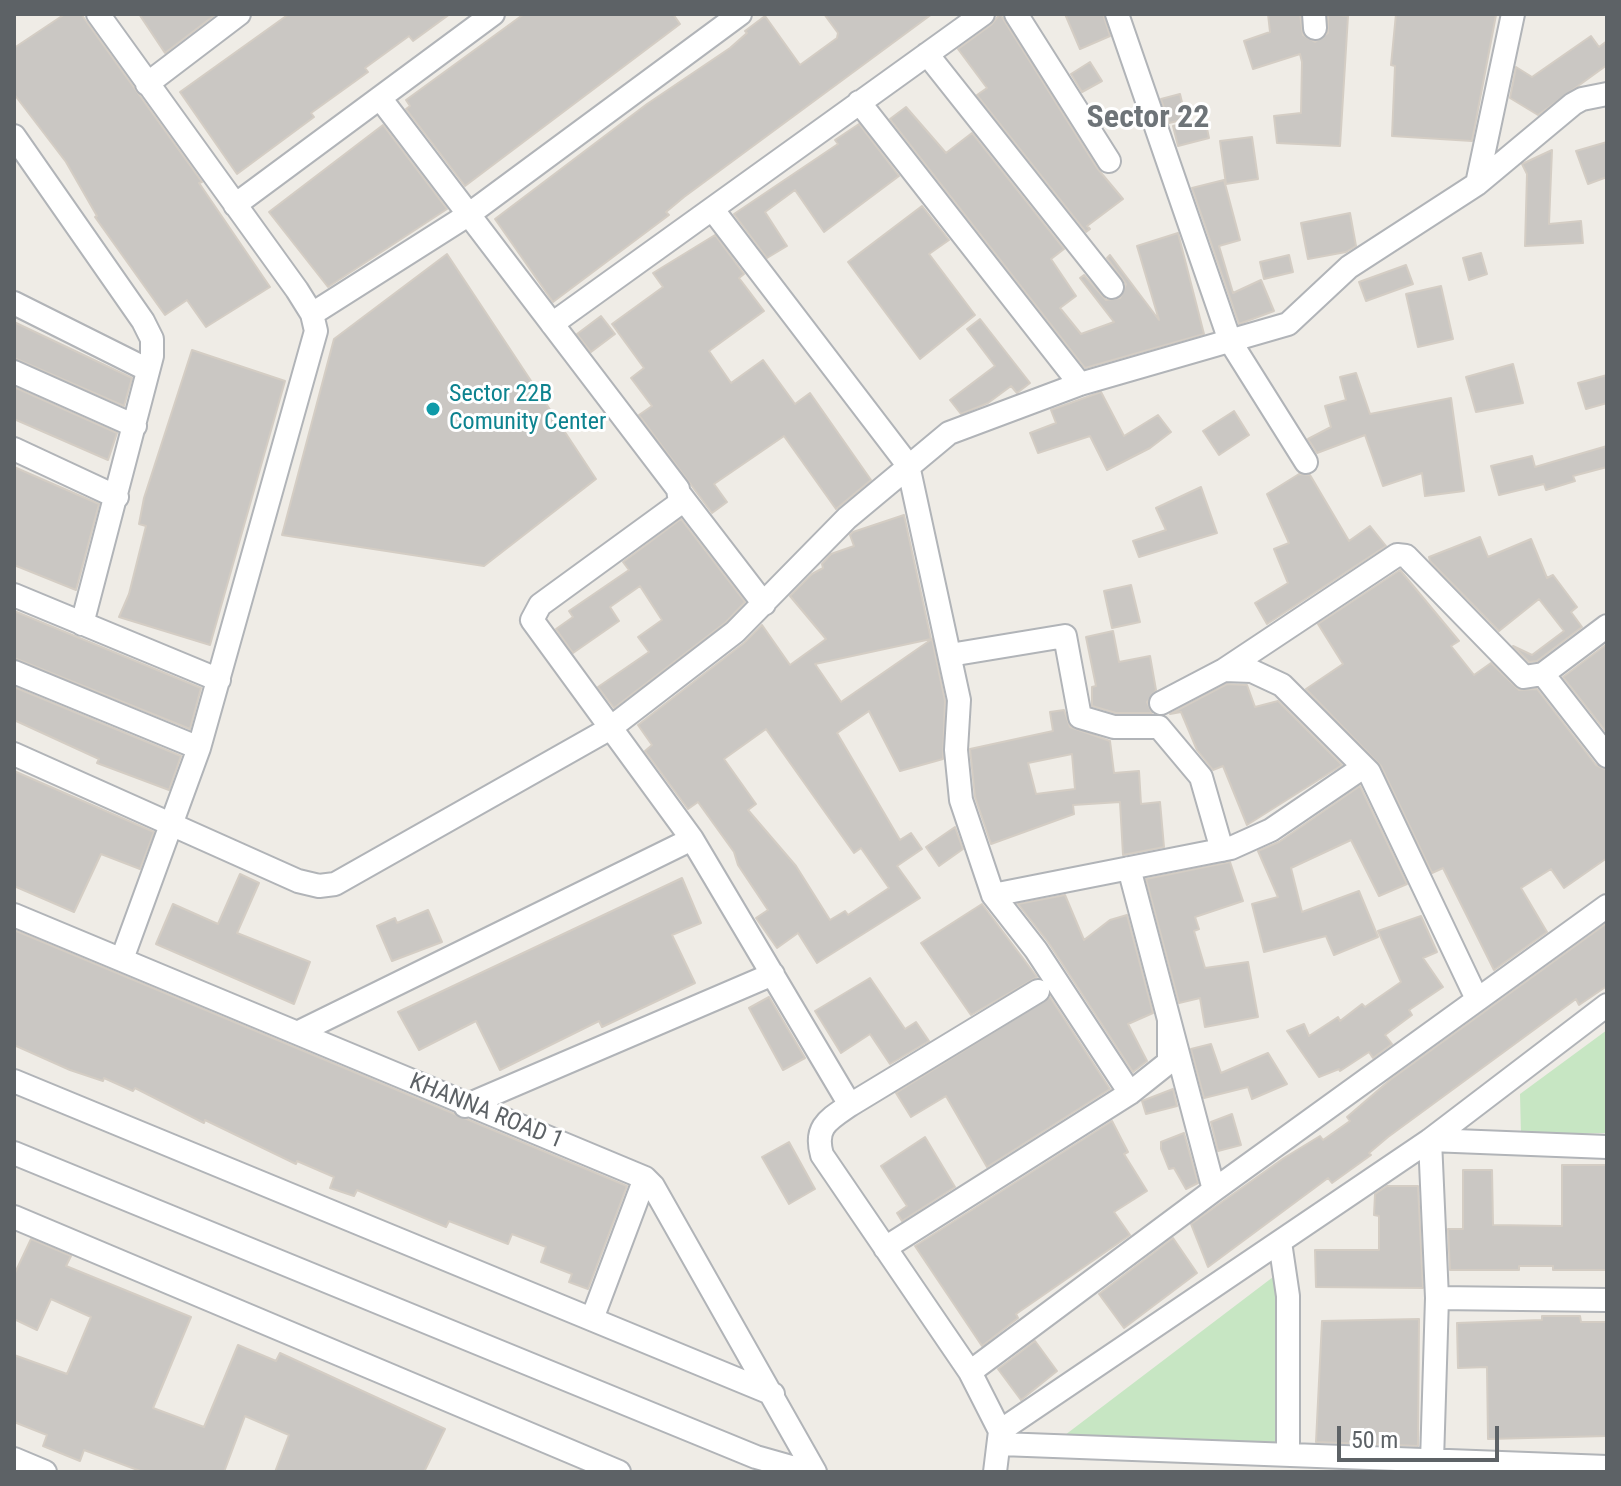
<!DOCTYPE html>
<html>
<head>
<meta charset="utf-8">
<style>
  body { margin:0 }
  #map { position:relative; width:1621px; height:1486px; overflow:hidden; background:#efece6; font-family:"Roboto Condensed",sans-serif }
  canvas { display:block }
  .frame { position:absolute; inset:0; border:16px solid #5d6266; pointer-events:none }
  .scale { position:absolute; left:1337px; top:1426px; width:162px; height:36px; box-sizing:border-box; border:4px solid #5d6266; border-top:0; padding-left:10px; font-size:24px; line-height:28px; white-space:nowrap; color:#5d6266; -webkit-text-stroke:6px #fff; paint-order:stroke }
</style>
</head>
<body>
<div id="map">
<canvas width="1621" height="1486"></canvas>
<div class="frame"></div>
<div class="scale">50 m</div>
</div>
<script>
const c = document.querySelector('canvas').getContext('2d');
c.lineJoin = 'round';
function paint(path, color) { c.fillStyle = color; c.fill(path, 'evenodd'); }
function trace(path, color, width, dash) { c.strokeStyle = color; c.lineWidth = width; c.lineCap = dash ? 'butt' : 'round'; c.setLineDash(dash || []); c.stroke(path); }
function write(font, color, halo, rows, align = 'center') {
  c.font = font + ' "Roboto Condensed",sans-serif'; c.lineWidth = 6; c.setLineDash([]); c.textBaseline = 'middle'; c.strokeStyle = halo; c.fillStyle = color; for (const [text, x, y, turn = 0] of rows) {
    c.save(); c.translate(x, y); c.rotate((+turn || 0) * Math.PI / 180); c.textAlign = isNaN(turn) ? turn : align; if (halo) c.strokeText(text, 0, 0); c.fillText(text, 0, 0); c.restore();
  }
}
const green = new Path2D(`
  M1607,1030V1133L1521,1135L1520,1094Z
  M1277,1274L1280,1448L1065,1435Z`);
const building = new Path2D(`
  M65,14H81L202,182L199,183L270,287L206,327L187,300L165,315L95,217L97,216L66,162L14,94V48Z
  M139,14H216L165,53Z
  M289,14H450L413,41L409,36L365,68L368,72L311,113L314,117L237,174L180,92Z
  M524,14H673L680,24L465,186L406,109L410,106L406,100Z
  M824,14H932L684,197L666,212L669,215L553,302L495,219L647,104L730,48L747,33L745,31L765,16L800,65L837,38L838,33Z
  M1000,14L1097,168L1123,199L1087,226L1090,229L1086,232L977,95L987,88L958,49L991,25Z
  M1065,14H1103L1110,36L1080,49Z
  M1268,14H1300L1303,35L1315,42L1328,33V14L1348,16L1340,146L1277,143L1274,116L1301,113L1302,62L1300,54L1253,69L1244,41L1270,32Z
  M1396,14L1496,15L1472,141L1392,136L1395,66L1391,65Z
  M1591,36L1599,47L1607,41V65L1538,115L1510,98L1516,67L1532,77Z
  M1090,62L1102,81L1082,92L1071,74Z
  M1180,94L1186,119L1169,123L1161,99Z
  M906,107L946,153L972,133L1064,249L1051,259L1076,296L1060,308L1081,334L1114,322L1080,278L1084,275L1106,300L1120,298L1126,284L1107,258L1110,255L1159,320L1137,246L1178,233L1204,334L1085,368L890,119Z
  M1205,119L1209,138L1178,146L1173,126Z
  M859,124L899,176L824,232L795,190L765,212L787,246L767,258L734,214L838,144L835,140Z
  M383,125L447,209L328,287L269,212Z
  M1252,137L1258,179L1226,184L1220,141Z
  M1607,142V177L1588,184L1576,151Z
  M1552,150L1549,224L1581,221L1583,243L1525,246L1527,174L1522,164Z
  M1224,180L1240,240L1219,246L1233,293L1261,280L1274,311L1239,324L1192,188Z
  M922,206L949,240L929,254L975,315L920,359L848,262Z
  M1350,213L1356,246L1346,252L1308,259L1301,223Z
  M715,235L744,274L739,278L764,311L709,351L731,383L763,360L795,404L810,393L871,480L836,509L784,436L714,484L727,502L712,513L639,415L652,406L631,378L644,368L612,324L663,287L653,273Z
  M1481,253L1487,274L1469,280L1463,258Z
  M447,254L596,479L484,566L282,535L334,339Z
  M1289,255L1293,272L1264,279L1260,262Z
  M1406,265L1413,284L1366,301L1359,282Z
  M1441,286L1453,339L1418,347L1406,294Z
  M601,316L615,334L591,352L577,334Z
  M980,319L1030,383L1017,393L1011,386L988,403L961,414L950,400L995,366L967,329Z
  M14,322L132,378L124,406L14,358Z
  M192,350L285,381L210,645L119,617L129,594L146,526L139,524L144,498Z
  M1513,364L1523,403L1476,412L1466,377Z
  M1356,373L1370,414L1451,398L1464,491L1425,496L1422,473L1383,486L1365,435L1317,453L1308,439L1331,427L1325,406L1346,400L1340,377Z
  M1607,375V403L1586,409L1578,383Z
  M14,387L117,433L108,460L14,419Z
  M1101,392L1124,436L1158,415L1171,432L1150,448L1107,470L1090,436L1038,453L1030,433L1056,423L1051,410Z
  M1234,411L1249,435L1219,455L1203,431Z
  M1607,446V467L1573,476L1575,481L1546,490L1544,484L1499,495L1491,466L1532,456L1535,467Z
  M14,467L99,504L76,590L14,565Z
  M1299,474L1310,475L1349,541L1370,526L1386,546L1267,624L1255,603L1288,583L1274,549L1289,543L1267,494Z
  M1201,487L1217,533L1139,557L1133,541L1166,530L1156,508Z
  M904,515L931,639L815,664L841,702L932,639L945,701L943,759L900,771L869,711L837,733L900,840L911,833L922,849L897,866L920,898L817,963L798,933L777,948L756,918L768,910L738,865L734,852L698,802L688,809L645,751L652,745L638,725L744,643L762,625L790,665L826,639L790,596L812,574L823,568L822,564L831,554L854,546L850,535L853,532ZM766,729L854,853L861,848L889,888L848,915L845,911L830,920L796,866L748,810L756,804L724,759Z
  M681,519L745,602L726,622L614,708L598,687L649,652L638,637L662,620L640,586L610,607L619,621L573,653L556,629L573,617L569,611L629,570L623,562Z
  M1480,537L1488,557L1531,539L1547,578L1553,575L1577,607L1571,612L1582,627L1537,661L1529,662L1513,646L1532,655L1564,631L1539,599L1499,631L1430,561L1429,557Z
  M1400,570L1459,641L1451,646L1474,675L1491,663L1519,690L1537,689L1596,765L1607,770V858L1564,888L1551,869L1521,888L1547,932L1494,970L1443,868L1432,873L1381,766L1306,689L1343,664L1318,624Z
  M1131,585L1140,622L1112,628L1104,591Z
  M14,611L201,688L190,729L14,658Z
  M1113,631L1119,662L1150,656L1156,690L1147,702L1152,713H1116L1092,706V687L1096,686L1086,637Z
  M1607,644V733L1563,677Z
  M1227,684L1247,685L1255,707L1278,701L1342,765L1247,825L1223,766L1213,770L1197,750L1181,712L1170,714Z
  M14,687L181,756L169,790L97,763L99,759L14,720Z
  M1064,710L1070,727L1110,741L1114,773L1139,771L1141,804L1160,802L1164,847L1123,855L1120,802L1073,805L1074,814L991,844L975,797L970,749L1053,731L1050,712ZM1072,754L1075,789L1036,794L1028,763Z
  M14,771L154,832L140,869L101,854L74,912L14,886Z
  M1360,786L1407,884L1379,896L1351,840L1291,868L1302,912L1359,891L1378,937L1334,955L1326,936L1264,952L1252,904L1278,897L1258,851L1279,842Z
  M955,827L963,849L939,866L926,847Z
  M1230,862L1243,901L1195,917L1199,929L1194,931L1205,968L1248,962L1258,1017L1205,1027L1200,998L1179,1003L1146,879Z
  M240,874L259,883L237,933L310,962L294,1004L156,944L173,904L218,924Z
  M682,878L701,923L672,935L695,983L602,1027L599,1021L500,1070L476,1021L419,1050L398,1012Z
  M1065,895L1084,940L1110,920L1127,915L1153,1013L1128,1024L1147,1061L1133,1072L1048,942L1018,904Z
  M982,904L1037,977L971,1015L921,943Z
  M428,910L442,942L392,961L377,926L395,918L397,923Z
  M1421,916L1437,952L1423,958L1443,987L1409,1010L1412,1015L1385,1035L1392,1044L1373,1058L1369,1052L1340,1071L1339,1069L1319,1077L1287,1031L1304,1024L1309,1036L1338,1017L1340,1021L1362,1004L1365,1007L1401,982L1378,931Z
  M1607,923V986L1579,1005L1576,999L1388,1137L1369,1153L1371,1155L1332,1183L1328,1178L1208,1267L1191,1224L1284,1158L1320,1136L1323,1140L1350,1121L1347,1117L1390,1080Z
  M14,930L627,1186L588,1289L569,1282L572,1274L541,1262L546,1247L512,1234L508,1244L449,1221L446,1227L357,1190L354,1196L330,1188L334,1177L297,1161L296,1164L205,1120L204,1123L135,1088L133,1091L104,1078L103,1081L70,1070L14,1045Z
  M870,978L905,1029L916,1022L929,1041L890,1064L870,1034L841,1053L815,1011Z
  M769,997L805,1058L783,1070L749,1008Z
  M1050,997L1110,1089L987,1167L946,1096L911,1117L896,1093Z
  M1211,1044L1221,1073L1268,1053L1287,1084L1252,1099L1248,1087L1204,1098L1191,1049Z
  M1173,1089L1177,1106L1146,1114L1142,1101Z
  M1232,1114L1241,1145L1218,1151L1211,1122Z
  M1112,1121L1128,1152L1124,1154L1147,1191L1114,1212L1130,1235L1016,1314L1018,1318L982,1346L915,1246Z
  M1184,1133L1198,1183L1186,1189L1174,1168L1169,1169L1161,1149V1142Z
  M925,1137L955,1187L902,1221L897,1213L907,1206L881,1166Z
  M789,1142L815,1189L789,1204L762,1157Z
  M1562,1165H1607V1270H1553V1266H1519V1270H1450L1448,1229H1463V1170H1492L1493,1225L1562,1226Z
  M1387,1186H1418L1423,1288L1316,1287L1315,1250H1379V1216L1374,1215L1375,1194Z
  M1173,1238L1197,1273L1124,1328L1099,1294Z
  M31,1239L71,1256L66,1266L191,1317L153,1408L204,1427L238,1345L276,1361L280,1353L445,1429L424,1472H275L289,1435L245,1416L224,1472H143L84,1450L80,1461L43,1446L47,1435L14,1422V1355L67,1374L91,1317L51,1299L37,1330L14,1319V1275Z
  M1542,1316H1580L1581,1322H1607V1436L1488,1439L1487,1367L1458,1368L1457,1323L1542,1320Z
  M1419,1319L1418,1446L1316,1442L1322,1321Z
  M1035,1341L1057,1371L1021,1400L998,1369Z`);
const minor = new Path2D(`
  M98,14L297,290L312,314L316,331L199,748L122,959
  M1016,14L1109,161
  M1117,14L1230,341L1306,462
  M1314,14L1315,28
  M927,54L1112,287
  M147,84L239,14
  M380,98L678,489L680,503L540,605L532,620L692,839L850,1105
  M859,102L1080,384
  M14,136L143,321L152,339V356L82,624
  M1477,184L1513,14
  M235,205L493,14
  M713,210L908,465L959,700L956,750L961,800L993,895L1231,848L1271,830L1362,768
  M14,303L148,370
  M312,314L468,215L740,14
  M552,324L983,14
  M14,372L135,426
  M14,449L117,497
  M681,496L764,604
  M14,595L219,680
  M950,655L1065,636L1080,717L1114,727H1159L1201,777L1222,850
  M1224,670L1252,671L1282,685L1369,772L1477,999
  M14,672L199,748
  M1543,674L1607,756
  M1161,703L1224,670L1397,555L1406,556L1524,677L1543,674L1607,626
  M14,754L298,881L319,886L335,884L609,729L735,632L847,518L949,433L1080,384L1288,324L1349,267L1477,184L1573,104L1582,99L1607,94
  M1129,868L1214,1190
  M993,895L1036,950L1130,1093
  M14,915L645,1178L653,1186L815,1472
  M297,1033L692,839
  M14,1081L773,1394
  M465,1106L773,974
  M14,1153L756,1457L809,1472
  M14,1217L619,1472
  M1280,1242L1288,1296V1455
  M885,1248L1130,1093L1169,1062V1021
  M1437,1298L1607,1300
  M592,1319L645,1178
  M970,1372L1214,1190L1607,906
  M1000,1431L1430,1140L1607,1005
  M1001,1444L1607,1467
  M14,1459L45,1472
  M1432,1461L1437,1298L1430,1140L1607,1147
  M995,1472L1000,1431L970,1372L822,1155C814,1127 828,1120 850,1105L1038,991`);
const markers = [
  [433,409,8,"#0f9aa8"]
];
const cultureNames = [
  ["Sector 22B",449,395],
  ["Comunity Center",449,423]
];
const streetNames = [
  ["KHANNA ROAD 1",486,1112,22]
];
const districtNames = [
  ["Sector 22",1148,119]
];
paint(green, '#c7e6c3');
paint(building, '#cac7c3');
trace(building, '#d4cdc4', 2);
trace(minor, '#b1b4b8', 26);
trace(minor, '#fff', 22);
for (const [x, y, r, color] of markers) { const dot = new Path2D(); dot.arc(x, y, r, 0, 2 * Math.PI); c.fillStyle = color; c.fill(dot); trace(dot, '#fff', 3); }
write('24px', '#0d838f', '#fff', cultureNames, 'left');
write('24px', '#5d6266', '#fff', streetNames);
write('bold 32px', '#6e7478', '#fff', districtNames);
</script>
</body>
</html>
